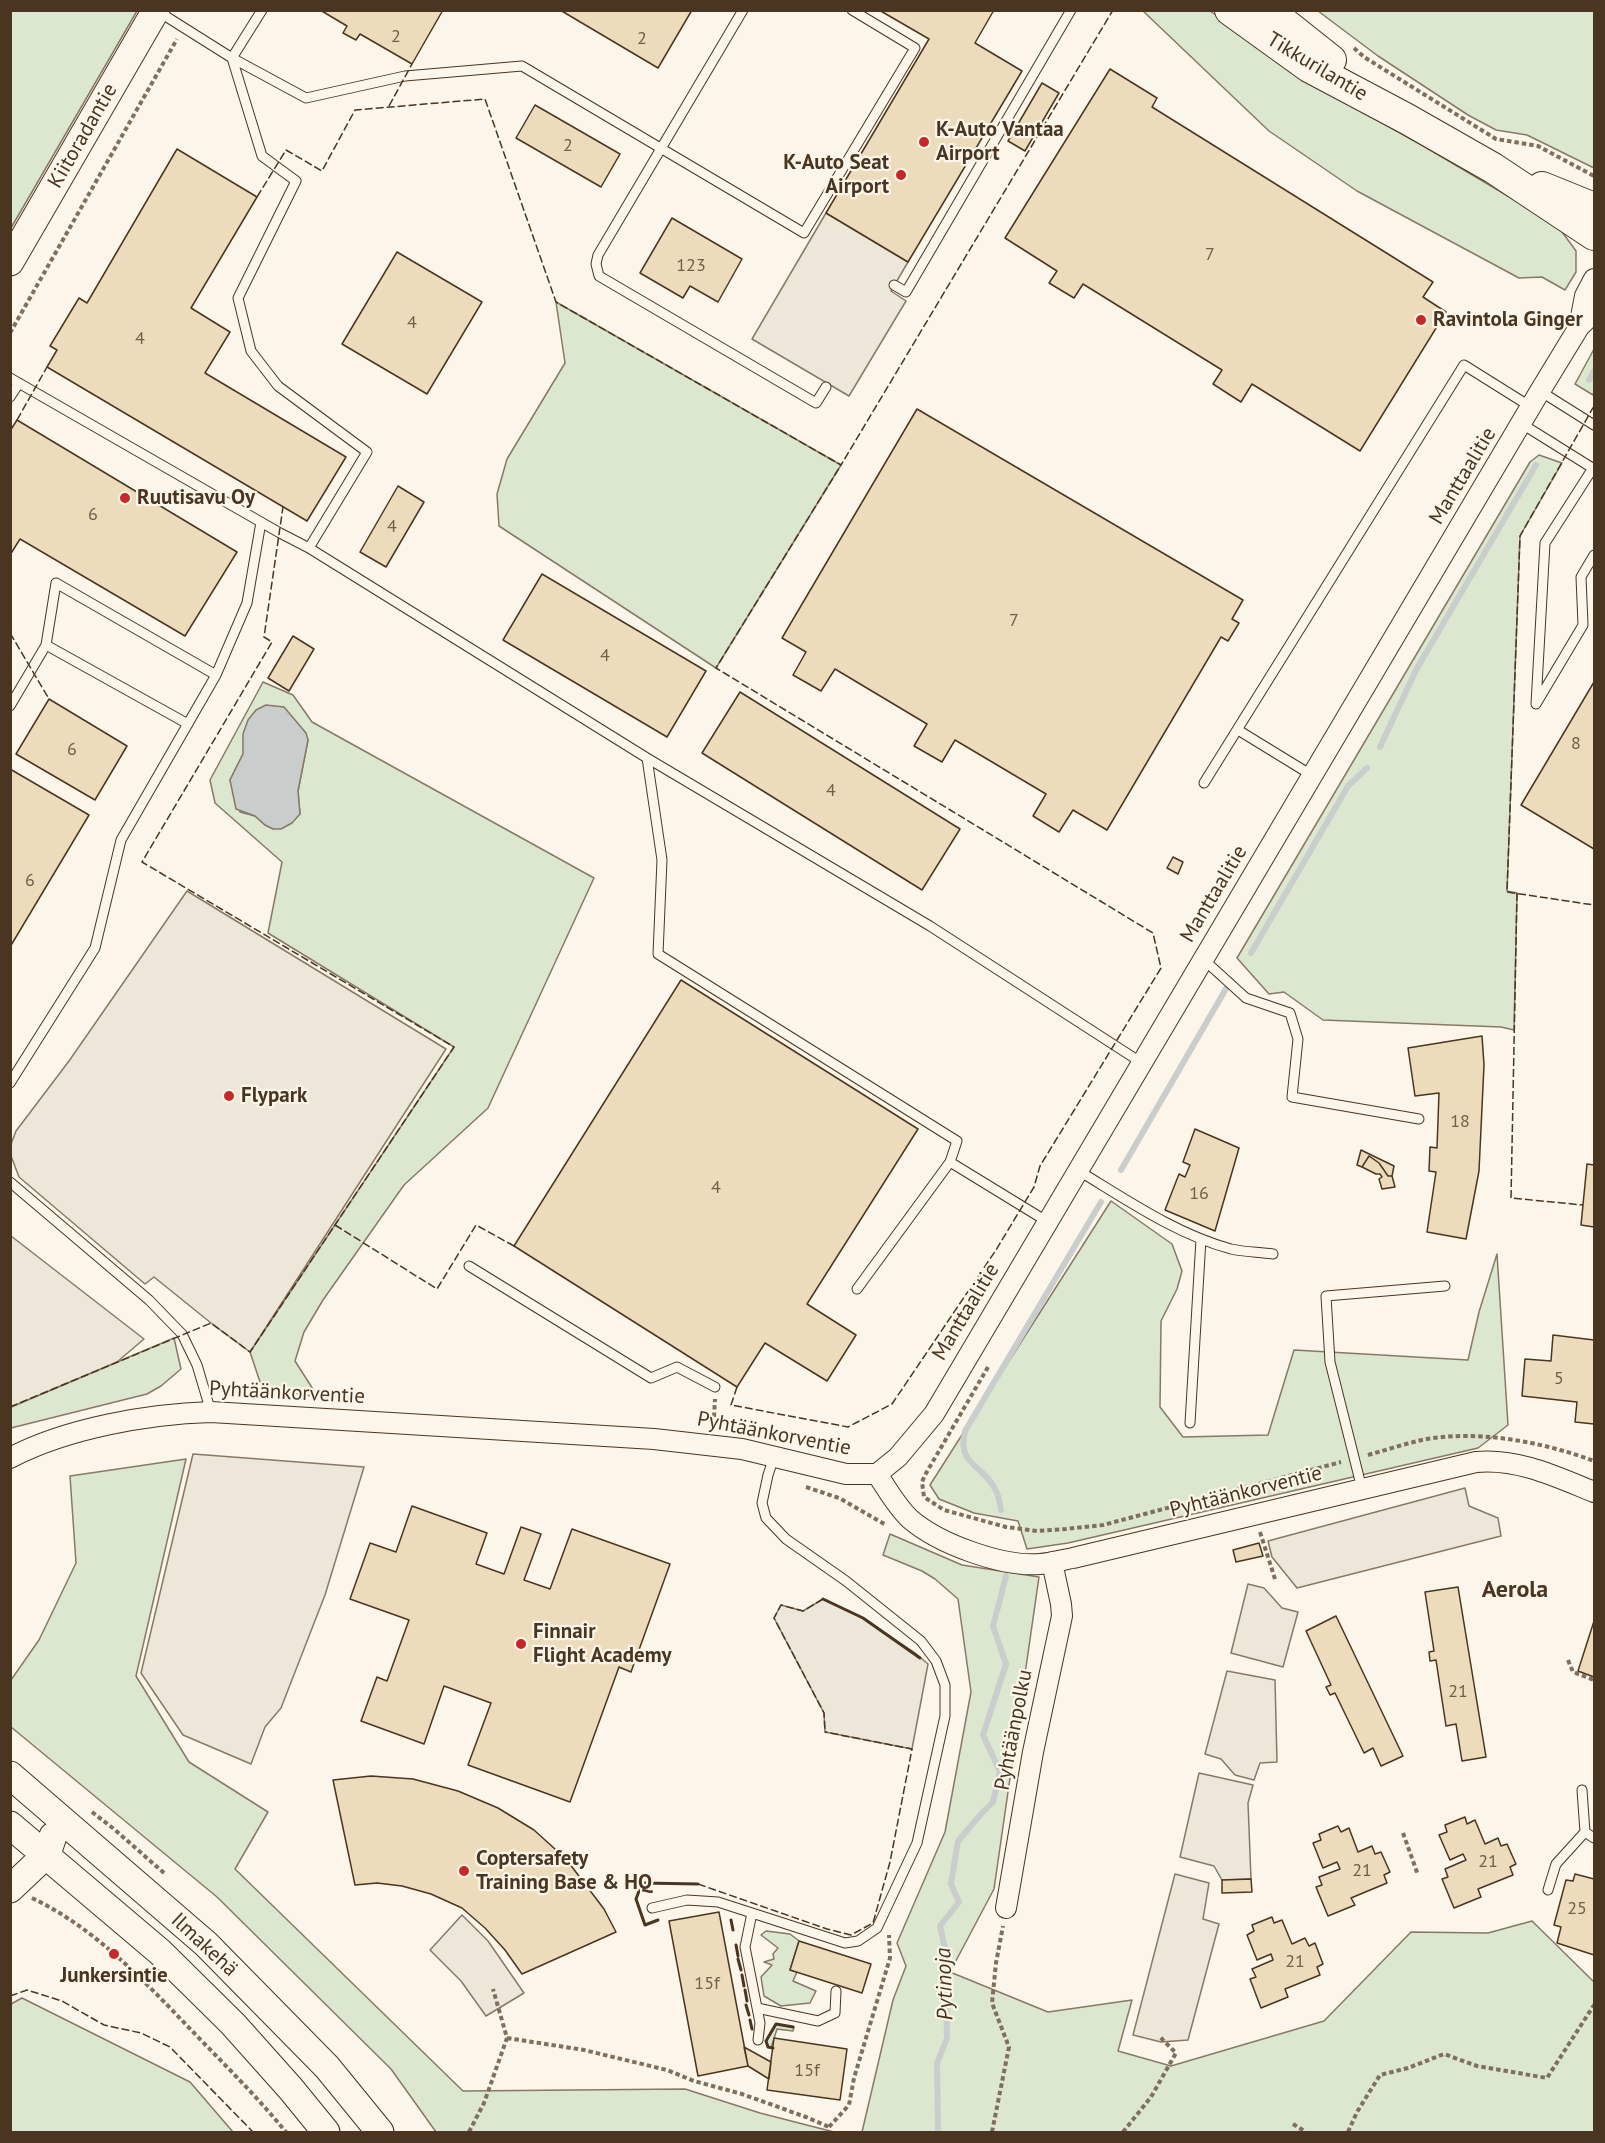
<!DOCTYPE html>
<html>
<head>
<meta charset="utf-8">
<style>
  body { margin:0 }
  #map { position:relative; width:1605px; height:2143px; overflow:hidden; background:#fbf6e9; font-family:"PT Sans",sans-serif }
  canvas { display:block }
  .frame { position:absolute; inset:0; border:12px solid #4a3520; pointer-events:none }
</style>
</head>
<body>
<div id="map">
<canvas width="1605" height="2143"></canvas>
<div class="frame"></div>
</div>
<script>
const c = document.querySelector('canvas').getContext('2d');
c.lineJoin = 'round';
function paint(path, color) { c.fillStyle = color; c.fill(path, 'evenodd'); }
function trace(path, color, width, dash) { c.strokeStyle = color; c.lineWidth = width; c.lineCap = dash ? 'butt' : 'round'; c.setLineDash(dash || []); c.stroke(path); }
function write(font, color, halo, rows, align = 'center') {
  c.font = font + ' "PT Sans",sans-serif'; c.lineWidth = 4.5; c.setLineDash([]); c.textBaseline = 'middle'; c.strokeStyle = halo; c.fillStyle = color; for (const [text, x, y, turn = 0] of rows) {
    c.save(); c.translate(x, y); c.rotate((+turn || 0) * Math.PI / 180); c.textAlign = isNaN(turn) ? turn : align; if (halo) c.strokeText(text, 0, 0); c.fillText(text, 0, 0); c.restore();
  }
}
const green = new Path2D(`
  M11,10L137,11L11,228L10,11Z
  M1143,11H1210L1320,88L1425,147L1557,225L1576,251V272L1565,290L1542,277L1519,278L1357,191L1269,131Z
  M1318,11H1594V168L1527,135L1496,130L1468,115L1378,56Z
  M556,302L841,465L716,668L499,526L497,494L507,459L565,363Z
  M1594,349V392L1593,395L1575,384Z
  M1539,455L1562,463L1520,536L1507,891L1517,893L1514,1030L1501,1027L1323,1020L1284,992L1269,994L1237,958L1530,462Z
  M263,682L293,695L312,722L594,878L488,1108L404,1185L323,1300L304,1332L295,1361L318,1397L262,1388L250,1352L454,1047L268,933L282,862L215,803L210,780ZM308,740L298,791L300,814L265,825L255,816L240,812L230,780L243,754Z
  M1111,1201L1172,1244L1182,1271L1177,1289L1161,1321L1160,1407L1183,1437L1268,1435L1294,1350L1468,1360L1479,1312L1497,1254L1508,1425L1478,1448L1068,1543L1027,1549L1018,1521L974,1513L939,1499L930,1485Z
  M174,1338L181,1369L161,1386L147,1394L11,1428V1407Z
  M186,1459L136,1676L189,1762L268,1812L235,1869L463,2091L685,2089L760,2113L834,2132H436L391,2069L217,1897L11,1727V1680L39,1640L76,1563L70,1476Z
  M890,1534L962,1565L1039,1577L994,1889L950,1972L1048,2012L1132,2000L1118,2051L1171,2066L1324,2021L1411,1932L1488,1933L1532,1921L1594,1982V2132H862L893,2000L906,1966L897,1943L945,1832L971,1692L958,1599L935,1579L922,1571L883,1555Z
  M766,1931L790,1934L799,1941L790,1970L797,1972L793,1981L816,1991L810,2003L781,2006L764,1996L761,1977L772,1965L764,1962L774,1959L773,1954L778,1948L761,1935Z
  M22,1998L190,2082L233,2132H11V2004Z
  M776,2024L794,2027L793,2031L777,2029L771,2048L768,2047L766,2041Z`);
const parking = new Path2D(`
  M826,213L908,262L891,291L906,301L849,396L752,339Z
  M187,891L446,1049L250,1352L211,1323L154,1277L145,1284L19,1177L11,1156V1144L16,1131L69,1061Z
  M11,1236L144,1339L117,1362L11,1407Z
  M193,1454L364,1467L325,1595L281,1708L265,1727L251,1764L183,1735L141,1673Z
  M1465,1488L1469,1506L1498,1518L1501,1536L1297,1588L1272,1557L1268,1541Z
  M1248,1584L1264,1588L1282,1608L1298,1612L1283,1667L1231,1653Z
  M823,1599L863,1618L915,1653L928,1664L912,1749L825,1732L824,1713L774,1618L781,1605L803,1611Z
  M1227,1671L1275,1680L1277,1762L1260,1763L1254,1780L1235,1775L1221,1759L1205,1754Z
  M1199,1773L1253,1785L1248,1803L1251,1879L1222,1880L1214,1866L1180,1857Z
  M1175,1874L1209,1883L1203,1919L1219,1924L1188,2040L1161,2042L1133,2035Z
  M462,1915L488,1941L524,1993L486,2016L461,1981L430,1950Z`);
const water = new Path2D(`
  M266,705L284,707L306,733L308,740L298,791L300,814L292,823L281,829H273L265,825L255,816L236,809L230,780L243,754V734L248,720L256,710Z`);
const stream = new Path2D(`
  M1589,380L1594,371
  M1380,747L1416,670L1536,465
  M1251,953L1348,786L1367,768
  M1121,1170L1227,987
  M1001,1510C1000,1504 999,1497 996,1491C985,1465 956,1466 965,1431L1101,1202
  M938,2132L937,2063L947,2038L945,1949L940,1926L959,1902L951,1884L958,1841L981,1814L993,1802L1000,1772L983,1735L1006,1664L993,1626L1006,1576`);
const building = new Path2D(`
  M320,10H443L412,64L360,34L356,40L343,33L347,26Z
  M560,10H692L658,68Z
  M879,10H994L975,43L1022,71L908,262L826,213L929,39Z
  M1110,69L1157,98L1152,107L1433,282L1423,297L1446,312L1360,451L1252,384L1241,402L1213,384L1222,370L1083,284L1074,298L1049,283L1057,271L1005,238Z
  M1042,83L1059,93L1025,151L1008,141Z
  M535,105L620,154L601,187L516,138Z
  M177,149L257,197L191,308L230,332L205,373L346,457L307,521L47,367L57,350L50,346L79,298L87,303Z
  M672,218L742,259L718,302L690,286L683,298L640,273Z
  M397,252L482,302L427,394L342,344Z
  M917,409L1243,600L1232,619L1239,623L1228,641L1221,637L1107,830L1073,810L1059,832L1033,816L1046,794L955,740L942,762L914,746L927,724L835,669L821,691L793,675L806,652L782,638Z
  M17,420L237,552L185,636L20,539L10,555V431Z
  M398,486L424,502L386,567L360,552Z
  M542,574L706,671L667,737L503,640Z
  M293,636L314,649L289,691L268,678Z
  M1594,682V849L1521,805Z
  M740,692L960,829L922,890L702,753Z
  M49,699L127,746L95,800L16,754Z
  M10,769L89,815L10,947Z
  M1173,857L1183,862L1178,874L1167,868Z
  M681,980L918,1129L807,1304L856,1335L827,1381L765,1343L737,1387L514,1246Z
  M1482,1036L1484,1065L1479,1171L1466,1239L1427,1232L1436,1172L1429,1171L1430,1147L1437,1148L1439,1093L1415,1096L1408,1048Z
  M1195,1129L1239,1148L1215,1231L1165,1210L1179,1174L1185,1177L1190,1165L1183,1162Z
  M1361,1150L1394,1166L1392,1176H1388L1379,1163L1369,1156L1362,1167L1357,1165Z
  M1369,1156L1379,1163L1388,1176H1392L1395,1187L1382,1189L1379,1179L1382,1177L1380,1174H1376L1362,1167Z
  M1587,1164L1594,1165V1227L1581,1225Z
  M1553,1335L1594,1340V1424L1575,1422L1577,1402L1522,1396L1525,1359L1551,1361Z
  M412,1506L487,1533L476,1564L504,1574L521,1527L541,1534L524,1580L550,1589L572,1529L670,1564L631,1672L619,1667L570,1802L468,1765L491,1703L444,1686L424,1744L361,1721L377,1677L387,1681L409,1620L350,1599L370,1543L396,1552Z
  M1259,1543L1263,1556L1236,1562L1233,1550Z
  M1458,1587L1486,1757L1462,1761L1456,1724L1446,1726L1436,1660L1430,1661L1429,1652L1434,1651L1425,1592Z
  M1336,1616L1403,1756L1381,1766L1373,1748L1364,1753L1335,1693L1330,1695L1326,1687L1331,1685L1306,1631Z
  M1594,1621V1677L1578,1671Z
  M371,1776L413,1779L458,1791L498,1808L534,1830L566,1859L604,1909L616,1932L522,1974L505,1950L485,1928L462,1908L431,1894L402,1886L377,1883L355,1885L333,1780Z
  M1465,1817L1467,1824L1475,1820L1485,1844L1498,1838L1501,1846L1507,1844L1516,1864L1510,1867L1513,1875L1478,1889L1481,1897L1454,1908L1442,1879L1448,1877L1445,1869L1466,1860L1463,1854L1450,1860L1439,1835L1447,1832L1445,1825Z
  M1338,1826L1341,1832L1349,1828L1358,1852L1372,1846L1375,1854L1381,1852L1390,1872L1384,1875L1387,1883L1351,1898L1355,1905L1328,1916L1316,1887L1322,1885L1319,1877L1340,1869L1337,1862L1323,1868L1313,1843L1321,1840L1319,1834Z
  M1575,1874L1594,1879V1955L1557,1943L1561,1927L1554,1925L1566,1880L1573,1881Z
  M1251,1879L1252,1892L1222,1893V1880Z
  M719,1912L748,2066L698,2076L669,1921Z
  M1272,1917L1274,1923L1282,1920L1292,1944L1305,1938L1309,1946L1315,1943L1323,1964L1317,1967L1320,1975L1285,1989L1288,1997L1261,2008L1250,1979L1256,1977L1252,1969L1273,1960L1271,1954L1257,1960L1247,1935L1254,1931L1252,1925Z
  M799,1941L871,1964L862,1993L790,1970Z
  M774,2038L847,2049L840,2100L767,2090Z
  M744,2047L771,2062L769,2079L748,2066Z`);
const path = new Path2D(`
  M1354,48L1364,57L1496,139L1538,146L1594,176
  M10,333L177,39
  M988,1367L925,1475L922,1482L924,1497L944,1510L1006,1527L1037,1531L1066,1529L1103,1525L1341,1462
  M714,1417L715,1399
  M1368,1455C1386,1450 1404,1444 1422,1440C1477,1429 1543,1442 1594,1461
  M806,1487L839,1498L886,1525
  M1260,1532L1275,1579
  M1568,1660L1573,1672L1594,1680
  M92,1812L114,1829L164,1873
  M1403,1833L1418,1875
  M32,1898C97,1929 147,1984 196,2035C227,2067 258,2098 286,2132
  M507,2038L584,2050L667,2070L694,2081L742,2094L806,2117L829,2127
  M1293,2124L1306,2132
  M829,2127L849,2105L854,2078L890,1958L889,1935
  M469,2132L484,2103L507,2038L493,1989
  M992,2132L1009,2047L992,2003L996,1963L1003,1926
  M1123,2132L1151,2097L1176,2053L1159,2036
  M1348,2132L1357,2112L1380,2075L1408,2068L1444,2054L1477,2066L1547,2078L1594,2005`);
const service = new Path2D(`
  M262,10L232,58L262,156L296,181L238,298L251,351L278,386L367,452L309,548
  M743,10L598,255L596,264L599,276L816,403L826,387
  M159,12L232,58L306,98L405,76L522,66L804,233L915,48L852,10
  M894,285L906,292L1071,10
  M10,378L280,533L309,548L647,758L662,860L658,954L957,1141L950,1162L857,1289
  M1540,391L1594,425
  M10,397L19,383
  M1522,424L1594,469
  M1593,468L1545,543L1536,704L1583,625L1581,577L1594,555
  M46,645L56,583L216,675
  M10,706L46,645L188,724
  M1238,730L1313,776
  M647,758L930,926L1142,1063
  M1204,783L1464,365L1531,407
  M1203,959L1246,998L1290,1013L1298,1039L1292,1097L1419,1119
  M10,1083L95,948L121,840L216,675L247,603L261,522
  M950,1162L1048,1222
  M1079,1171C1127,1200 1176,1234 1231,1249C1244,1252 1259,1252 1273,1254
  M10,1182L149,1300L182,1334L197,1365L211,1412
  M469,1266L651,1378L677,1367L715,1387
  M1190,1423L1201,1239
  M1362,1489L1330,1362L1326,1296L1445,1286
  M1582,1790L1585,1832L1594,1838
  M1548,1890L1556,1864L1585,1832
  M652,1908L687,1900L718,1902L845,1943L858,1941L877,1928L917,1843L945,1716V1685L936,1661L921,1641L846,1581L786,1539L766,1518L762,1503L768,1475L774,1457
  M752,1913L745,1947L760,2023L758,2040
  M757,2008L818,2021L835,2013L836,1991`);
const minor = new Path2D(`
  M1579,327L1585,296L1594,279
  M10,1458C67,1428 148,1414 211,1412L654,1439L742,1449L846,1474H877
  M877,1474L898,1457L934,1414L1540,391L1579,327L1594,312
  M877,1474C887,1489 897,1507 910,1519C939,1544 1002,1567 1040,1564C1051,1563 1062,1560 1073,1558L1476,1462C1518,1458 1557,1477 1594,1492
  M1006,1908L1033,1752L1062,1616L1061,1604L1052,1562`);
const secondary = new Path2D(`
  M10,262L156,10
  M10,1775L206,1944L327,2067L380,2132
  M10,1825L160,1952L233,2024L291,2089L326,2132
  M10,1889L47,1854L53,1836`);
const primary = new Path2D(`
  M1230,10L1309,67L1407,119L1493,168L1594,235
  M1268,10L1331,60
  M1542,187L1594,208`);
const fence = new Path2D(`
  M389,106L412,64
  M257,197L286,150L322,171L355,110L485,99L556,302L841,465L1113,10
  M1594,406L1520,536L1507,892L1594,905
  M17,420L47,367
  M10,633L49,699
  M1517,893L1511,1198L1583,1205
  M335,1225L437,1289L476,1225L514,1246
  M737,1387L731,1405L848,1427L892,1404L996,1250L1034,1187L1040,1166L1161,968L1153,933L716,668L841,465
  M10,1407L211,1323L250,1352L454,1047L142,862L272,642L264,637L283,507
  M823,1599L803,1611L781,1605L774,1618L824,1713L825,1732H827
  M698,1884L827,1929L851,1935L873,1923L890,1862L912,1749L825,1732
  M10,1996L27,1990L62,2001L104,2025L141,2033L170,2047L253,2132`);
const wall = new Path2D(`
  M823,1599L863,1618L920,1658
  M658,1920L645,1925L636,1899L642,1883L698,1884
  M731,1920L733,1930
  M736,1945L738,1956
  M738,1959L741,1970
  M742,1975L744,1986
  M745,1990L747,2001
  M746,2005L749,2015
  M750,2020L752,2029
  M773,2048L768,2047L766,2041L776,2024L793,2027`);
const markers = [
  [924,142,6,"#c62828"],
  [901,175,6,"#c62828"],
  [1421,320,6,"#c62828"],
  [125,498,6,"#c62828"],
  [229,1096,6,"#c62828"],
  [521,1644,6,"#c62828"],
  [464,1871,6,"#c62828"],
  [114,1954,6,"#c62828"]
];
const numberNames = [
  ["2",396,37],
  ["2",642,39],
  ["2",568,146],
  ["7",1210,255],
  ["123",691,266],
  ["4",412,323],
  ["4",140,339],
  ["6",93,515],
  ["4",392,527],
  ["7",1014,621],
  ["4",605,656],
  ["8",1576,744],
  ["6",72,750],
  ["4",831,791],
  ["6",30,881],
  ["18",1460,1122],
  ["4",716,1188],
  ["16",1199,1194],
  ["5",1559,1379],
  ["21",1458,1692],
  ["21",1488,1862],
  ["21",1362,1871],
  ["25",1577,1909],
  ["21",1295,1962],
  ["15f",707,1984],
  ["15f",807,2071]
];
const streetNames = [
  ["Tikkurilantie",1317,67,31],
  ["Kiitoradantie",83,136,-60],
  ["Manttaalitie",1463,476,-59],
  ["Manttaalitie",1214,894,-59],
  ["Manttaalitie",966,1312,-59],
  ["Pyhtäänkorventie",287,1393,3],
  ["Pyhtäänkorventie",774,1434,11],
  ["Pyhtäänkorventie",1246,1492,-14],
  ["Pyhtäänpolku",1014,1730,-79],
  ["Ilmakehä",204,1945,43]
];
const poiNames = [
  ["K-Auto Vantaa",936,130],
  ["Airport",936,154],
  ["K-Auto Seat",889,163,"right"],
  ["Airport",889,187,"right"],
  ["Ravintola Ginger",1433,320],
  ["Ruutisavu Oy",137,498],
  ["Flypark",241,1096],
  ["Finnair",533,1632],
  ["Flight Academy",533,1656],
  ["Coptersafety",476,1859],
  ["Training Base & HQ",476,1883],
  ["Junkersintie",114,1976,"center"]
];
const waterNames = [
  ["Pytinoja",945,1984,-92]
];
const quarterNames = [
  ["Aerola",1515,1590]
];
paint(green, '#dce7d0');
trace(green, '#887966', 1.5);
paint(parking, '#ede7d9');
trace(parking, '#887966', 1.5);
paint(water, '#c9cecd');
trace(water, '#887966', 1.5);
trace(stream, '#c9cecd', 6);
paint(building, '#ecdcbc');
trace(building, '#4a3520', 1.5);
trace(service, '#4a3520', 11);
trace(minor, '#4a3520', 22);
trace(secondary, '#4a3520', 29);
trace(primary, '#4a3520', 32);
trace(path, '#7f6f5c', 4, [4.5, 3]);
trace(service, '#fbf6e9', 9);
trace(minor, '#fbf6e9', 20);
trace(secondary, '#fbf6e9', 27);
trace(primary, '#fbf6e9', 30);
trace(fence, '#4a3520', 1.5, [8, 3]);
trace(wall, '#4a3520', 3);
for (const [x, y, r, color] of markers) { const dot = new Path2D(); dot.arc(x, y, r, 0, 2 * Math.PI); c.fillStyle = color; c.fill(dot); trace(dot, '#fbf6e9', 2); }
write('18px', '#725f47', null, numberNames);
write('21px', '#4a3520', '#fbf6e9', streetNames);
write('bold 21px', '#4a3520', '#fbf6e9', poiNames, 'left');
write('italic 22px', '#4a3520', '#fbf6e9', waterNames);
write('bold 24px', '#4a3520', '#fbf6e9', quarterNames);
</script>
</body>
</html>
